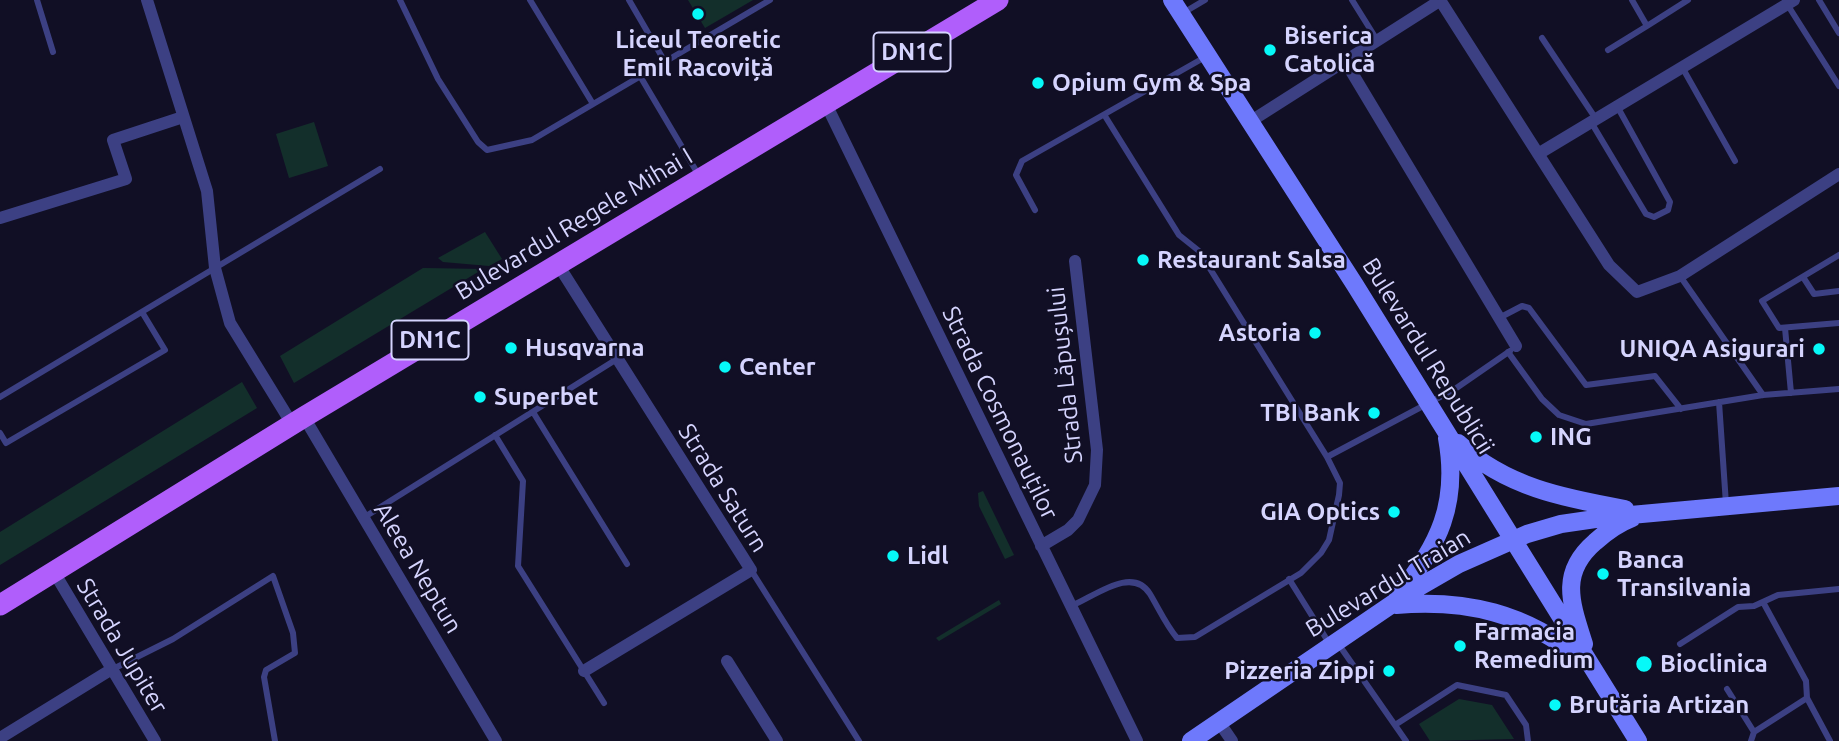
<!DOCTYPE html>
<html>
<head>
<meta charset="utf-8">
<style>
  body { margin:0 }
  canvas { display:block; background:#110f25 }
</style>
</head>
<body>
<canvas width="1839" height="741"></canvas>
<script>
const c = document.querySelector('canvas').getContext('2d');
c.lineJoin = 'round';
function paint(path, color) { c.fillStyle = color; c.fill(path, 'evenodd'); }
function trace(path, color, width, dash) { c.strokeStyle = color; c.lineWidth = width; c.lineCap = dash ? 'butt' : 'round'; c.setLineDash(dash || []); c.stroke(path); }
function write(font, color, halo, rows, align = 'center') {
  c.font = font + ' Ubuntu,sans-serif'; c.lineWidth = 5; c.setLineDash([]); c.textBaseline = 'middle'; c.strokeStyle = halo; c.fillStyle = color; for (const [text, x, y, turn = 0] of rows) {
    c.save(); c.translate(x, y); c.rotate((+turn || 0) * Math.PI / 180); c.textAlign = isNaN(turn) ? turn : align; if (halo) c.strokeText(text, 0, 0); c.fillText(text, 0, 0); c.restore();
  }
}
const green = new Path2D(`
  M688,0H753L705,28Z
  M314,122L328,166L289,178L276,134Z
  M485,232L502,259L489,266L443,262L438,258Z
  M423,268L483,269L294,383L280,356Z
  M242,382L257,408L0,565V532Z
  M983,491L1014,555L1005,559L979,506L978,493Z
  M999,600L1001,604L939,641L936,638Z
  M1459,699L1492,705L1514,739L1430,741L1419,724Z`);
const lane = new Path2D(`
  M37,0L53,52
  M400,0L438,79L478,142L487,150L532,140L770,0
  M530,0L593,104
  M629,0L665,62
  M1352,0L1377,40
  M1632,0L1647,26L1688,0
  M1819,0L1839,33
  M1787,4L1839,86
  M1183,13L1205,0
  M1542,38L1596,119
  M1608,50L1647,26
  M1682,67L1735,161
  M640,76L698,174
  M1591,122L1646,214L1654,217L1668,210L1670,202L1617,106
  M1035,210L1016,175L1022,161L1207,56
  M1839,255L1762,301L1779,328L1839,323
  M1680,276L1763,395
  M1803,277L1814,294L1839,291
  M1499,318L1522,306L1529,308L1586,385L1655,376L1681,409
  M1785,328L1791,393
  M1508,352L1542,399L1559,415L1586,424L1763,395L1839,389
  M0,397L380,169
  M1719,402L1726,504
  M533,412L627,564
  M0,433L6,443L165,350L142,312
  M495,435L523,481L518,566L604,703
  M1327,457L1455,389L1510,351
  M363,518L617,359
  M751,570L859,741
  M1289,579L1329,643
  M1763,602L1806,681L1807,698L1830,741
  M1071,606C1094,597 1132,565 1150,594C1159,609 1166,625 1177,638L1195,637L1301,573L1321,553L1329,540L1339,495L1340,483L1327,457L1199,251L1179,235L1105,116
  M1337,642L1406,741
  M1680,644L1738,607L1754,606L1778,595L1839,589
  M113,669L173,639L273,576L293,633L295,653L266,670L264,677L275,741
  M1727,689L1754,732
  M1395,725L1457,685L1506,695L1526,725L1528,741
  M1751,741L1754,732L1807,698`);
const street = new Path2D(`
  M147,0L207,191L215,268L230,323L292,424
  M1440,0L1609,265L1637,292L1680,276L1839,174
  M1345,61L1516,346
  M826,104L1137,741
  M1251,121L1441,0
  M1538,154L1794,0
  M0,218L126,179L113,140L183,117
  M557,263L751,570L584,671
  M304,417L496,741
  M1041,546L1068,530L1078,520L1095,485L1097,450L1075,261
  M54,572L155,741
  M727,661L777,741
  M1219,722L1232,741
  M0,738L112,669`);
const secondary = new Path2D(`
  M1172,0L1355,285L1638,741
  M1458,443C1506,487 1563,498 1625,509
  M1398,595C1439,546 1459,503 1447,438
  M1396,605C1466,599 1526,613 1581,659
  M1584,644C1571,603 1559,573 1595,542C1606,532 1619,523 1632,518
  M1191,741L1407,594L1459,564L1527,534L1561,524L1609,517L1839,496`);
const primary = new Path2D(`
  M0,605L304,417L998,0`);
const markers = [
  [698,14,7,"#06f9f8"],
  [1270,50,7,"#06f9f8"],
  [1038,83,7,"#06f9f8"],
  [1143,260,7,"#06f9f8"],
  [1315,333,7,"#06f9f8"],
  [511,348,7,"#06f9f8"],
  [1819,349,7,"#06f9f8"],
  [725,367,7,"#06f9f8"],
  [480,397,7,"#06f9f8"],
  [1374,413,7,"#06f9f8"],
  [1536,437,7,"#06f9f8"],
  [1394,512,7,"#06f9f8"],
  [893,556,7,"#06f9f8"],
  [1603,574,7,"#06f9f8"],
  [1460,646,7,"#06f9f8"],
  [1644,664,9,"#06f9f8"],
  [1389,671,7,"#06f9f8"],
  [1555,705,7,"#06f9f8"]
];
const shields = [
  [912,52,77],
  [430,340,77]
];
const shieldNames = [
  ["DN1C",912,52],
  ["DN1C",430,340]
];
const poiNames = [
  ["Biserica",1284,36],
  ["Catolică",1284,64],
  ["Liceul Teoretic",698,40,"center"],
  ["Emil Racoviță",698,68,"center"],
  ["Opium Gym & Spa",1052,83],
  ["Restaurant Salsa",1157,260],
  ["Astoria",1301,333,"right"],
  ["Husqvarna",525,348],
  ["UNIQA Asigurari",1805,349,"right"],
  ["Center",739,367],
  ["Superbet",494,397],
  ["TBI Bank",1360,413,"right"],
  ["ING",1550,437],
  ["GIA Optics",1380,512,"right"],
  ["Lidl",907,556],
  ["Banca",1617,560],
  ["Transilvania",1617,588],
  ["Farmacia",1474,632],
  ["Remedium",1474,660],
  ["Bioclinica",1660,664],
  ["Pizzeria Zippi",1375,671,"right"],
  ["Brutăria Artizan",1569,705]
];
const streetNames = [
  ["Bulevardul Regele Mihai I",574,224,-31],
  ["Bulevardul Republicii",1428,356,58],
  ["Strada Lăpușului",1065,375,-96],
  ["Strada Cosmonauților",1000,413,64],
  ["Strada Saturn",723,488,58],
  ["Aleea Neptun",418,568,59],
  ["Bulevardul Traian",1388,583,-31],
  ["Strada Jupiter",122,646,59]
];
paint(green, '#132f2b');
trace(lane, '#3c4083', 6);
trace(street, '#3c4083', 12);
trace(secondary, '#6e79fc', 18);
trace(primary, '#b05efb', 21);
for (const [x, y, r, color] of markers) { const dot = new Path2D(); dot.arc(x, y, r, 0, 2 * Math.PI); c.fillStyle = color; c.fill(dot); trace(dot, '#110f25', 2.5); }
for (const [x, y, w] of shields) { const box = new Path2D(); box.roundRect(x - w / 2, y - 19.5, w, 39, 5); c.fillStyle = '#110f25'; c.fill(box); trace(box, '#d5d4fe', 2); }
write('bold 23px', '#d5d4fe', null, shieldNames);
write('bold 24px', '#d5d4fe', '#110f25', poiNames, 'left');
write('24px', '#d5d4fe', '#110f25', streetNames);
</script>
</body>
</html>
